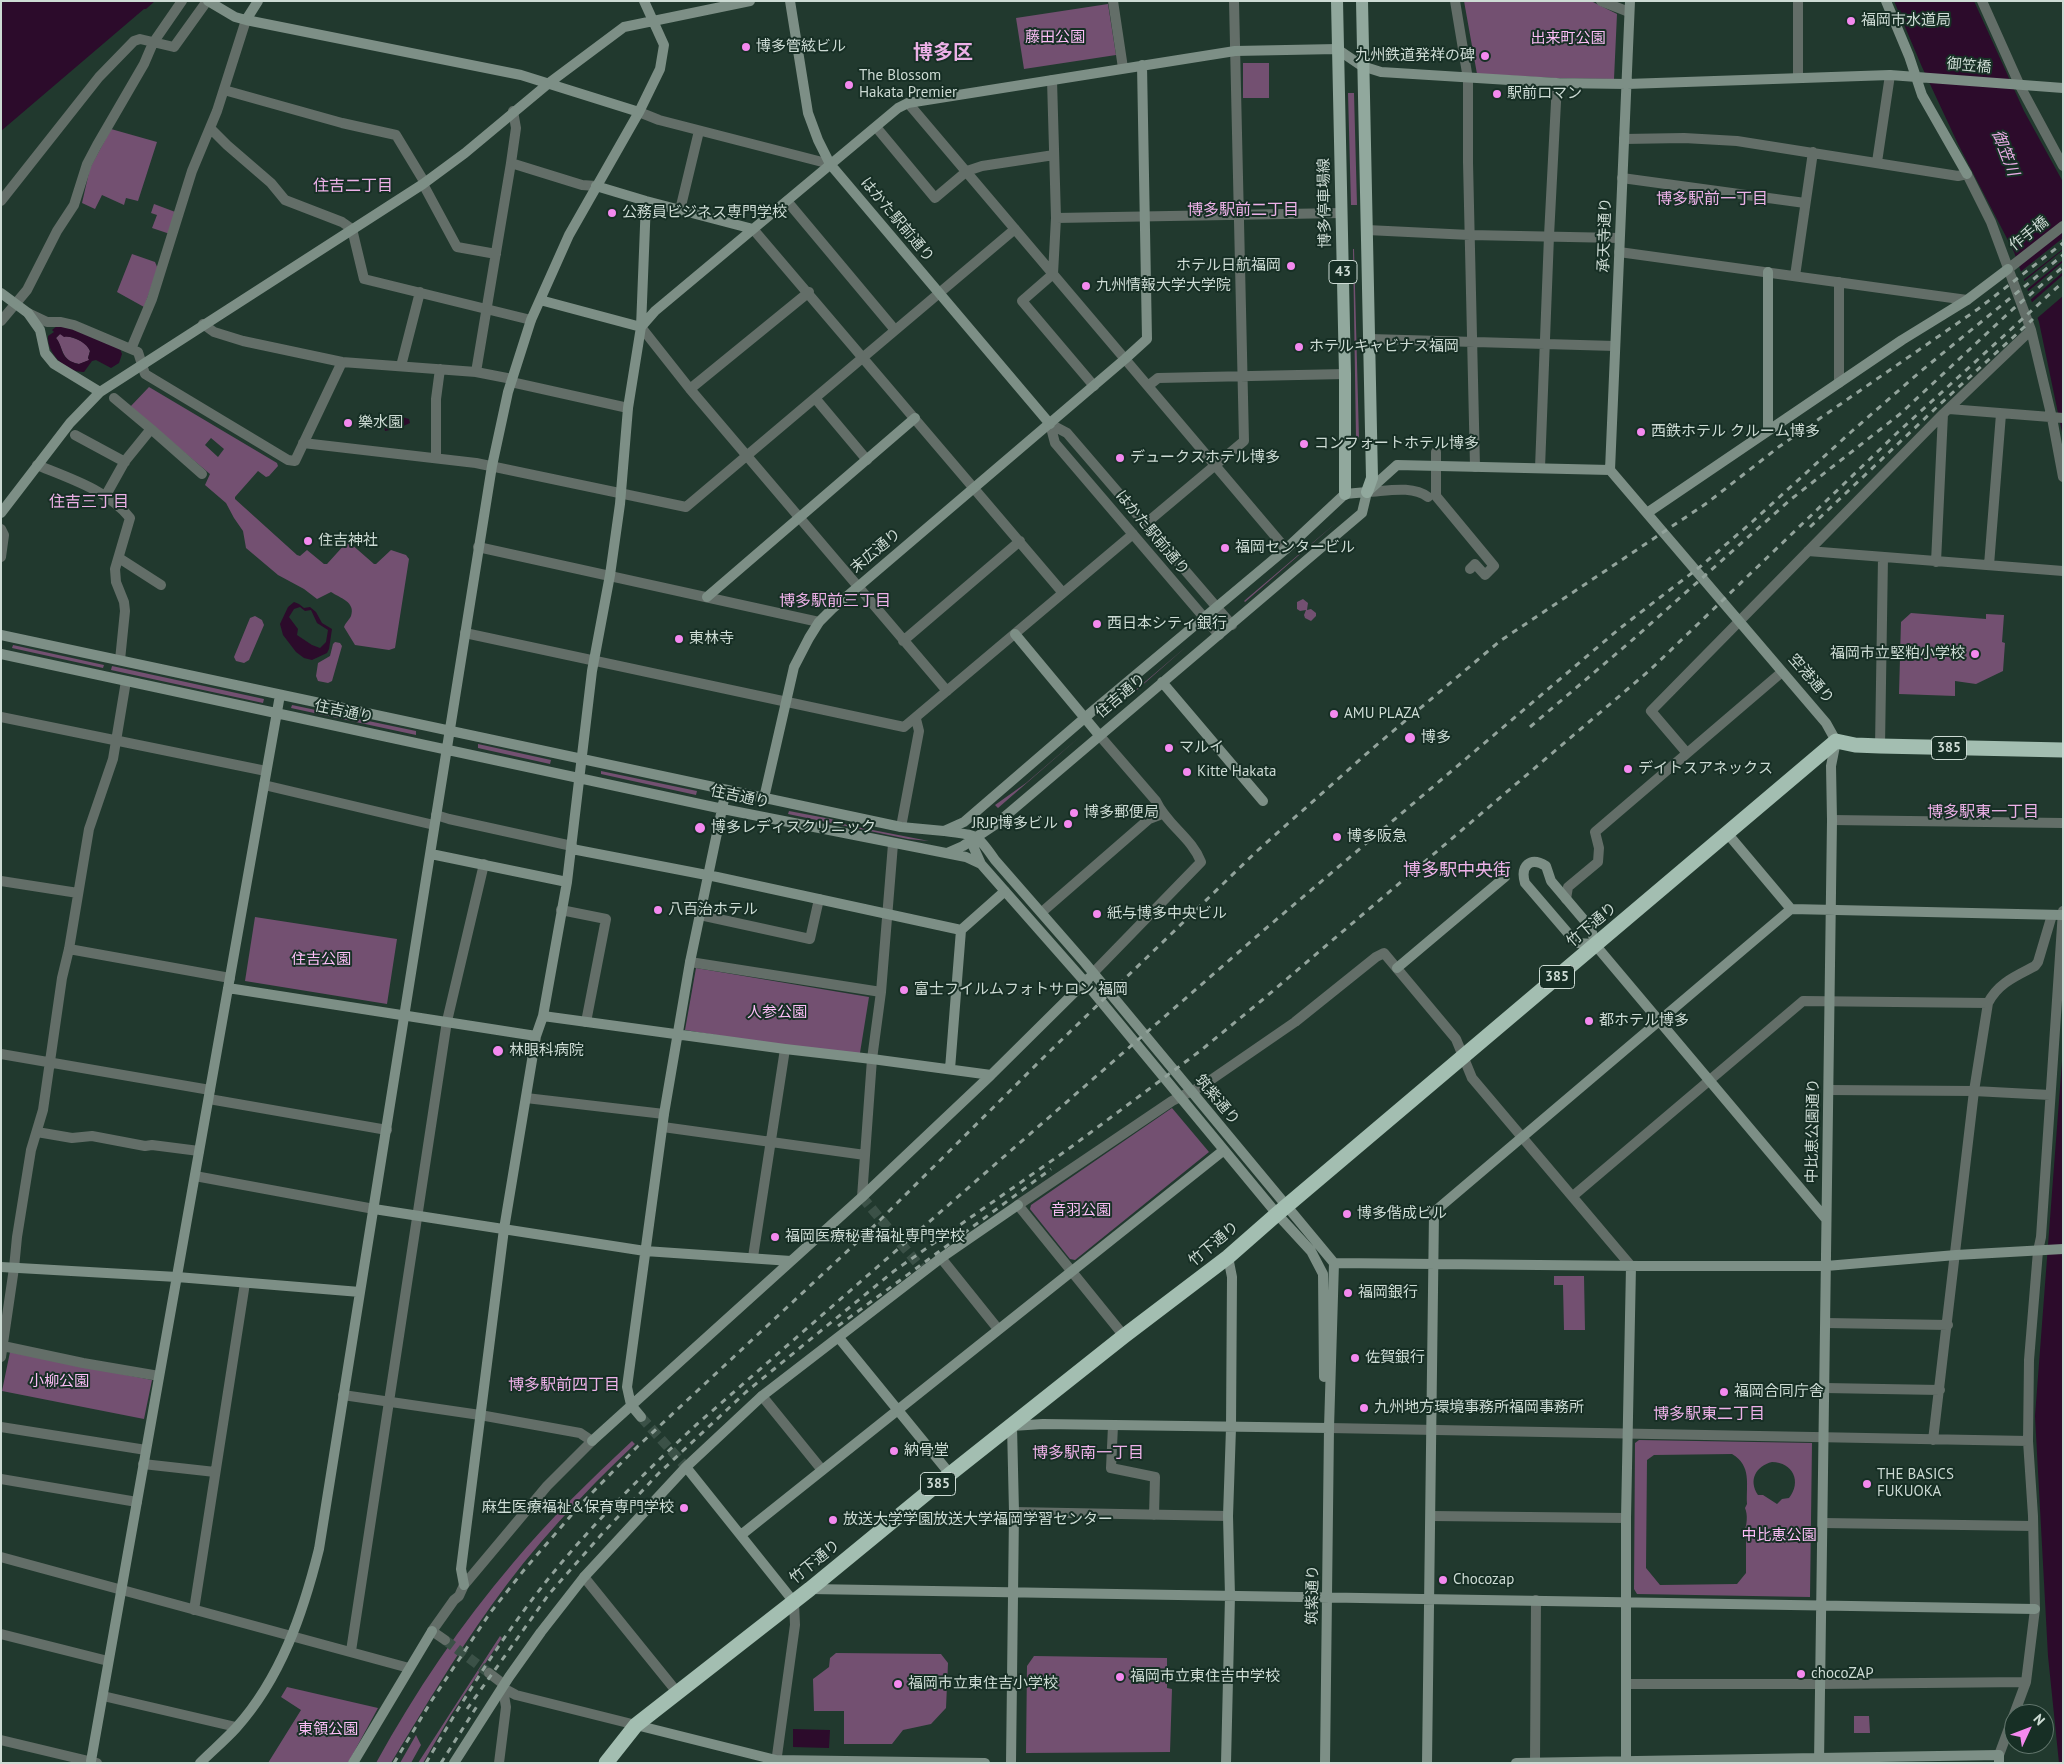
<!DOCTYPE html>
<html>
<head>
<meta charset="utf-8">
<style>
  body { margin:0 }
  #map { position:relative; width:2064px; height:1764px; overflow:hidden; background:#21392e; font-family:"PT Sans",sans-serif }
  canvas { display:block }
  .frame { position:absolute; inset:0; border:2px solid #cddbd4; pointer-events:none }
  .north { position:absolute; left:2004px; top:1704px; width:50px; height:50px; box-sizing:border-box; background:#172f25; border:1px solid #60746b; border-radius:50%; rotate:47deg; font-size:14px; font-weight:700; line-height:20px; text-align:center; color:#cddbd4 }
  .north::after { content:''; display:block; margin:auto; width:18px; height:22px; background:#f489ef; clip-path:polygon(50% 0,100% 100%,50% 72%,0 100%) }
</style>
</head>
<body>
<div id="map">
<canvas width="2064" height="1764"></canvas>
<div class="frame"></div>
<div class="north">N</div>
</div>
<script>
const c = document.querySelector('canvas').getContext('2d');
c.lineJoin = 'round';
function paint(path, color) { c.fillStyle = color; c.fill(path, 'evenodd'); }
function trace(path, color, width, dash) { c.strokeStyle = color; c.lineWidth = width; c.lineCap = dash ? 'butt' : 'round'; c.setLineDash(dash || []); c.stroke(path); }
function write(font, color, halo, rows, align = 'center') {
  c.font = font + ' "PT Sans","Noto Sans JP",sans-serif'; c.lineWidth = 4; c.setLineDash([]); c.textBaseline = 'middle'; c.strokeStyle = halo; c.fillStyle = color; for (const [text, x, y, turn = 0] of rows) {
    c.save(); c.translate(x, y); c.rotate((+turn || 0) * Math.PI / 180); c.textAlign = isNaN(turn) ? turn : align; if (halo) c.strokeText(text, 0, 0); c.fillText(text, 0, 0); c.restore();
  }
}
const green = new Path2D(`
  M1464,1H1591L1617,14L1614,79L1555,78L1477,74Z
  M1108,4L1116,55L1024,69L1016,18Z
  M1243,63H1269V98H1243Z
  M1348,93H1354L1357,205H1351Z
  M111,129L157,142L138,201L126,198L124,205L102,195L95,209L82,203L90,168Z
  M154,204L178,213L170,234L152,228L157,215L151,213Z
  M1353,249H1354L1359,439L1356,438Z
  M132,254L155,262L158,269L144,307L117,292Z
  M60,334C71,338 86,339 90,351L88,358L90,360L79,364C61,361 64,349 56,338Z
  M149,387L277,463L278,466L269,476L266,477L258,471L235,497V499L297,555L300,556L307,550L324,564H327L346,543H350L374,564H376L391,550L406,555L409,559L395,648L389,650L355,645L344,627C346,622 349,620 351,616C356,602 340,598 331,592L317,599L304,589L278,575L246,548L243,531L234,518L226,503L205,485L210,474L130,407ZM211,438L224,449L218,457L205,445Z
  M1337,522L1245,602L1244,601Z
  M1303,599L1308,603L1307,610L1311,609L1316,613V616L1311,621L1305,618L1304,615L1306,610L1300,611L1297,609V602Z
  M1911,613L1986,619V614L2004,615L2002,642L2005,643L2003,671L1976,684L1955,681V696L1899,694L1901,622Z
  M255,616L262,620L264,625L249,660L244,663L236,661L234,657L250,618Z
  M335,642L340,643L342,646L332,681L328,683L318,681L316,676L318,663L330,656L333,644Z
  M13,645L104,665L103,668L12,648Z
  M1187,646L1106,717L1105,716Z
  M112,666L264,699L263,703L111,670Z
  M292,705L416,731V735L291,708Z
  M1083,734L998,808L995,805L1026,783Z
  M478,744L551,760L550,764L478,748Z
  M601,771L697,791L696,795L601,774Z
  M789,811L831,819L847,825L929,841L908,839L788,814Z
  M255,917L397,939L387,1004L245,981Z
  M696,968L869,997L859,1059L685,1030Z
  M1172,1108L1209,1152L1075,1260L1070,1259L1030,1209L1031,1205Z
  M1554,1276H1584L1585,1330H1564L1563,1285H1554Z
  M10,1352L152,1380L144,1419L2,1391Z
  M1639,1440L1812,1443L1810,1597L1637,1594L1634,1589L1635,1443ZM1732,1454C1752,1466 1746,1484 1747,1504L1745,1508C1748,1515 1747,1525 1744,1532L1746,1536V1573L1737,1584L1660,1585L1646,1568L1647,1460L1654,1455ZM1772,1462C1793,1462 1802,1482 1789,1498L1782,1499L1777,1504L1763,1495H1758C1748,1480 1756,1466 1772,1462Z
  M632,1441L635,1444C582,1494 533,1547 491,1606C455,1656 423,1710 391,1763H376C415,1692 461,1624 513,1563C549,1520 590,1480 632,1441Z
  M500,1636L502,1638L451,1715L423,1763H418Z
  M836,1653L941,1654L948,1663L946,1708L931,1724L903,1730L892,1744H844V1711H814L813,1679L829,1667L830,1658Z
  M1034,1656L1167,1658V1688L1172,1689L1170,1752L1026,1753L1027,1666Z
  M287,1687L378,1708L348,1763H268L301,1710L281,1697Z
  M1854,1716H1869L1870,1733H1854Z
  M416,1735L421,1745L411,1763H400Z`);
const water = new Path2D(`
  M1,1H155L146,9H144L1,131Z
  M1894,1H1974L2024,111L2063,182V437L2039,322L2014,252L1958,144L1922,67Z
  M57,326L70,327L120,349L122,354L119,363L111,368L96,360L92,361L84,372C65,372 47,353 48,336L54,332L52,330ZM60,334L64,337C73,335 87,343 90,351L88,358L89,360L79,364C59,360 64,347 56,338Z
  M392,414L409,419L410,423L399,428L385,431L384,425L387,422L388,416Z
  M294,602L299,604L304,608L310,607L316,612L322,623L332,629L329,649L327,653L312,660L304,658L296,652L283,635L280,624L288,607ZM300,607L305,611L311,610L317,623L328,630L326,642L320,648L312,645L297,635L298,629L289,617L294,609Z
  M2063,1048V1763H2059L2048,1656L2035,1416Z
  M793,1729L830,1730L829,1748L793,1747Z`);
const pier = new Path2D(`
  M2063,238V249L2022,281L2019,273Z
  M2063,250V260L2025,291L2022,283Z
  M2063,262V272L2029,301L2026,293Z
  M2063,275V296L2035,320L2030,304Z`);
const streetTunnel = new Path2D(`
  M862,1197L924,1271
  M445,1640L489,1673`);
const secondaryTunnel = new Path2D(`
  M641,1417L686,1467`);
const street = new Path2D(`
  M1113,1L1123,68
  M1455,1L1468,79V162L1475,467
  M1601,1L1629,12
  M1798,1V77
  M1982,1L2020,86L2063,166
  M1052,80L1056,218L1053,274L1022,301L1094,386
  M224,90L342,123L396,135L425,183
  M908,103L1286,549
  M639,112L659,120L830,164
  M876,127L935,198L967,171L982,166L1054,155
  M210,128L227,145L271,183L285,200L342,222L352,229L364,279L531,320
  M1624,139L1684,138L1737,141L1958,176L1967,174L1991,222L2031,330L2052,418L2063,477
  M1877,162L1890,75
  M511,163L582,185L596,186
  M1622,178L1805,203
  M423,184L457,247L496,254
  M1,201L99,77L134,41L140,39L174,47L207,1
  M787,201L895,330
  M680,210L699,131
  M1056,218L1341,213
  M753,229L1063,593
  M1367,230L1470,235L1619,238
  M1619,252L1967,300
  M2008,269L2063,226
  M1795,276L1813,152
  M28,313L47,322H61L74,325L138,352L145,374L288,460L295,461L342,362
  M1,321L27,290L57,231L74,205L87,164L97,145L144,64L153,43L182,1
  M203,324L214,332L243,341L342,362L476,372L512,379
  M641,327L690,389L947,691
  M1370,339L1615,346
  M131,349L152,299L192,171L217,111L246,20
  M401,366L420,292
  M476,372L511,163L516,128L513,111
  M511,382L628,408
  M1839,383V282
  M1148,386L1158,378L1345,374
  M690,389L809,292
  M815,398L867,460
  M1949,409L2063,418
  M1050,424L1055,443L1219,635
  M1050,424L1067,433L1232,625
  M151,429L202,474
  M75,435L125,462
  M303,443L476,463L686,507L1015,229
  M1436,452V496L1494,566L1485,575L1475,564L1470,569
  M436,458V399L440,369
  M37,465C69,478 109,491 130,518L115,569L116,582L124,602L125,611L120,660
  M1540,468L1549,236L1557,83
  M1367,492C1387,491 1412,485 1428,497
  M106,495L125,461L151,429L114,398
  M1144,525L1244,441L1234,1
  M1,529L4,535L1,557
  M478,547L819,622
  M1808,551L2063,571
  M119,558L161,585
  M1936,562L1943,414
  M1989,565L2001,414
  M465,633L904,727L1133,534
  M903,641L1020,541
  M1,717L266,771
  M1880,746L1883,557
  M1686,752L1651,711L1943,414L2031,330
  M264,785L434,825
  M436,815L449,819L572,846
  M1832,820L2063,823
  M901,827L919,731L916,719
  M1,881L78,893
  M1566,899L1568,887L1598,862L1599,848L1595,832L1782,672
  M561,910L606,919L586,1022
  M1042,912L1149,819L1162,814
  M700,915L810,939L819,899
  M69,949L230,978
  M690,962L881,992
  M1093,973L1201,862C1192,838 1167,825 1156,801L1099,735
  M1,1054L210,1090
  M1829,1090L1974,1091L2050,1095
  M526,1098L664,1114
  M209,1099L387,1130
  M663,1127L865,1155
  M37,1132L72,1138L92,1136L145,1146L152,1145L199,1151
  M195,1176L374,1209
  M1573,1196L1803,1001L1988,1003
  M862,1197L872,1059L881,992L893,844
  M753,1257L785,1049
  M941,1258L998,1329
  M1826,1323L1948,1325
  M1124,1336L1018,1205L1172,1101L1202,1086L1295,1022L1376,957L1384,953L1456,1039L1472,1078L1631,1266
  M3,1346L83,1363L159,1376
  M1,1357L14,1268L17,1237L31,1150L43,1110L62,978L69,949L89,829L113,759L126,681
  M1825,1388L1940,1390
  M343,1395L480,1415L580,1433L592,1441L547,1486L464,1585L459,1596L454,1600L432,1631L445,1640
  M762,1396L822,1470
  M1113,1426L1111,1468L1155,1477L1154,1515
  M1,1427L146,1450
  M1329,1428L2028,1441
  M1933,1440L1974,1091L1988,1003C1998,983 2016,976 2035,966L2038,962L2052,915
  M143,1464L215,1472
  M1,1479L137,1502
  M1014,1512L1228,1516
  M1431,1516L1626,1518
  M1823,1523L2033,1526
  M1,1557L409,1668
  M584,1577L677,1692
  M194,1610L245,1283
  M1,1634L108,1661
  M351,1651L447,1021L484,864
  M489,1673L502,1683L506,1707L499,1763
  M1626,1684H1820L2026,1682
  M503,1688L516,1695L636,1725
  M103,1696L236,1727
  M1,1740L97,1763
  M1999,1755L2026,1682L2035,1609L2033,1516L2028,1441L2029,1360L2038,1251L2041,1237L2063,911
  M1535,1762L1536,1600
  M776,1763L795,1625L794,1602`);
const secondary = new Path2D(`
  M208,1L235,17L246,20L521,75L639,112
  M790,1L808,113L818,140L830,164L1050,424
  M1886,1L1909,56L1922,95L1967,174
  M246,20L258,1
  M596,186L646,201L753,229
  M1768,272V431
  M1,293L28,313L40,330L45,353L54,364L100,392
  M540,300L641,327L655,311L898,108L908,103L1235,51L1337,49L1362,66L1381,72L1557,83L1627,84L1890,75L2063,88
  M1610,470L1826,723L1836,741L1831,766L1832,820L1819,1763
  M1610,470L1630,1
  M1,513L70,423L100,392L423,184L465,153L549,83L624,27L750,1
  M1647,513L1902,340L1967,300L2008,269
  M707,597L915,418
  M1015,634L1099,735
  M1,635L901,827L944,831L964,822L1095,709L1286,549L1345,494L1367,492
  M1,654L723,809L966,857L981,864
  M1162,682L1263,801
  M764,798L794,667L809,638L819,622L832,609L1125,359L1147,339L1142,65
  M945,831C977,836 976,832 995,860L1085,963L1334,1263L1329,1428L1325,1763
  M1727,833L1791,909
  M969,837L981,864L1085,982L1277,1214L1311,1251L1323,1274L1324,1377
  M572,849L717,877L961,930
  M947,853L963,846L996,824L1362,513L1367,492L1397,465L1610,470
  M431,854L567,882
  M1594,944L1577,943L1573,939L1525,883C1520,866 1530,856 1546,866L1551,881L1590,927L1597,947L1826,1219
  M1397,968L1505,877
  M228,988L536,1036
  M543,1016L785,1049L872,1059L991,1075
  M950,1069L961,930L1005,891
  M374,1209L645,1251L791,1261
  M1334,1263L1641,1266H1826L1956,1255L2063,1249
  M1,1267L177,1277L360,1292
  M839,1338L950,1474
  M641,1417L631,1405L627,1387L664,1114L690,962L726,790
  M592,1441L862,1197L991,1075L1089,978
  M686,1467L794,1602
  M741,1535L1224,1150
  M464,1585L461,1569L504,1229L536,1036L543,1016L567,882L592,671L610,575L620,504L628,408L641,327L646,201
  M810,1589L2035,1609
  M636,1725L776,1760L985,1763
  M91,1761L280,695
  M200,1763C212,1751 225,1740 236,1728C281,1678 303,1613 319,1549L492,466L508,392L531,320L569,235L639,112L660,69L664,45L644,1
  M353,1763L432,1631
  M454,1763L509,1677L541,1632L584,1577L686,1467L762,1396L941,1258L1018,1205
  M1011,1763L1014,1512L1012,1426L1043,1424L1329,1428
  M1226,1763L1230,1596L1228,1516L1231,1428L1232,1277L1228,1257
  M1427,1763L1434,1212L1791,909L2062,915
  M1516,1763L1999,1755V1763
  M1626,1763V1518L1631,1266`);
const primary = new Path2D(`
  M1337,1L1345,374V494
  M1362,1L1371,431L1372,478L1367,492`);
const highway = new Path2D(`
  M606,1763L636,1725L810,1589L950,1474L1124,1336L1228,1257L1277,1214L1836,741L1855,745L1880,746L2063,750`);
const rail = new Path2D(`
  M1810,527L1938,406L2033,319
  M1530,727L1630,642L1790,500L1900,414L2013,309L2063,267
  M838,1326L1051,1169
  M467,1709L549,1594L601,1535L658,1474L746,1392L894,1271L1067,1150L1200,1051L1261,1001L1650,670L1898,432L2063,282
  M394,1763L432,1700L490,1613L524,1570L581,1504L637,1447L870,1230L1049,1052L1257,851L1373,748L1500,641L1707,503L1780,446L1978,309L2063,243
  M426,1763C461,1703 498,1643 541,1588C587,1529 641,1476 696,1425L1264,930L1619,629L1701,566L1752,522L1851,432L1921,371L2063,255
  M441,1763L479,1703`);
const markers = [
  [1851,21,5,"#f489ef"],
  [746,47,5,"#f489ef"],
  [1485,56,5,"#f489ef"],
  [849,85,5,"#f489ef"],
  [1497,94,5,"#f489ef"],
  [612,213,5,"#f489ef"],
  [1291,266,5,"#f489ef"],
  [1086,286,5,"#f489ef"],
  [1299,347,5,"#f489ef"],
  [348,423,5,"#f489ef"],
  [1641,432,5,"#f489ef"],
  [1304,444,5,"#f489ef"],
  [1120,458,5,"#f489ef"],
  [308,541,5,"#f489ef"],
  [1225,548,5,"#f489ef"],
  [1097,624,5,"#f489ef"],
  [679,639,5,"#f489ef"],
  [1975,654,5,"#f489ef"],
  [1334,714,5,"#f489ef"],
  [1410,738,6,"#f489ef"],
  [1169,748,5,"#f489ef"],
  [1628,769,5,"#f489ef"],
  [1187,772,5,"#f489ef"],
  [1074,813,5,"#f489ef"],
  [1068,824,5,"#f489ef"],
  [700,828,6,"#f489ef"],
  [1337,837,5,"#f489ef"],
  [658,910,5,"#f489ef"],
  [1097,914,5,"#f489ef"],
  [904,990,5,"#f489ef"],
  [1589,1021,5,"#f489ef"],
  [498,1051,6,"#f489ef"],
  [1347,1214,5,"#f489ef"],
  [775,1237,5,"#f489ef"],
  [1348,1293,5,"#f489ef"],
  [1355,1358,5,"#f489ef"],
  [1724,1392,5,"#f489ef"],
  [1364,1408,5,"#f489ef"],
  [894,1451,5,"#f489ef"],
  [1867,1484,5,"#f489ef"],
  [684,1508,5,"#f489ef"],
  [833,1520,5,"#f489ef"],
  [1443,1580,5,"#f489ef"],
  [1801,1674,5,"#f489ef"],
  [1120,1677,5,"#f489ef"],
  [898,1684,5,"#f489ef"]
];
const shields = [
  [1343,272,28],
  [1949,748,35],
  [1557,977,35],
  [938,1484,35]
];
const shieldNames = [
  ["43",1343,272],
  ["385",1949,748],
  ["385",1557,977],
  ["385",938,1484]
];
const poiNames = [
  ["福岡市水道局",1861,21],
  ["博多管絃ビル",756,47],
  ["九州鉄道発祥の碑",1475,56,"right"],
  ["The Blossom",859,76],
  ["Hakata Premier",859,93],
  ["駅前ロマン",1507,94],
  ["公務員ビジネス専門学校",622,213],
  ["ホテル日航福岡",1281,266,"right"],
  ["九州情報大学大学院",1096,286],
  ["ホテルキャビナス福岡",1309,347],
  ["樂水園",358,423],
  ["西鉄ホテル クルーム博多",1651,432],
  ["コンフォートホテル博多",1314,444],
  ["デュークスホテル博多",1130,458],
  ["住吉神社",318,541],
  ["福岡センタービル",1235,548],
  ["西日本シティ銀行",1107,624],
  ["東林寺",689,639],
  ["福岡市立堅粕小学校",1965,654,"right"],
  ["AMU PLAZA",1344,714],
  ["博多",1421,738],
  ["マルイ",1179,748],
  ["デイトスアネックス",1638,769],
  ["Kitte Hakata",1197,772],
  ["博多郵便局",1084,813],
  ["JRJP博多ビル",1058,824,"right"],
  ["博多レディスクリニック",711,828],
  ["博多阪急",1347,837],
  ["八百治ホテル",668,910],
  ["紙与博多中央ビル",1107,914],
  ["富士フイルムフォトサロン 福岡",914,990],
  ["都ホテル博多",1599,1021],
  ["林眼科病院",509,1051],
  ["博多偕成ビル",1357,1214],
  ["福岡医療秘書福祉専門学校",785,1237],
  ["福岡銀行",1358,1293],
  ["佐賀銀行",1365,1358],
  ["福岡合同庁舎",1734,1392],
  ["九州地方環境事務所福岡事務所",1374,1408],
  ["納骨堂",904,1451],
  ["THE BASICS",1877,1475],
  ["FUKUOKA",1877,1492],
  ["麻生医療福祉&保育専門学校",674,1508,"right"],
  ["放送大学学園放送大学福岡学習センター",843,1520],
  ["Chocozap",1453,1580],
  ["chocoZAP",1811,1674],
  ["福岡市立東住吉中学校",1130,1677],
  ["福岡市立東住吉小学校",908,1684]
];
const parkNames = [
  ["藤田公園",1055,38],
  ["出来町公園",1568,39],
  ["住吉公園",321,960],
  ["人参公園",777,1013],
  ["音羽公園",1081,1211],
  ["小柳公園",59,1382],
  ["中比恵公園",1779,1536],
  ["東領公園",328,1730]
];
const streetNames = [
  ["御笠橋",1969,66,5],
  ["博多停車場線",1325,203,-91],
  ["はかた駅前通り",897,220,50],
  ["作手橋",2029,234,-38],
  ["承天寺通り",1605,235,-88],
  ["はかた駅前通り",1152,533,50],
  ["末広通り",876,551,-40],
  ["空港通り",1811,679,49],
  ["住吉通り",1121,696,-40],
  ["住吉通り",344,712,12],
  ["住吉通り",740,797,12],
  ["竹下通り",1592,925,-40],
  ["筑紫通り",1217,1100,50],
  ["中比恵公園通り",1813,1131,-89],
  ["竹下通り",1214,1244,-40],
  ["竹下通り",815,1562,-39],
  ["筑紫通り",1313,1595,-89]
];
const waterNames = [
  ["御笠川",2005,153,69]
];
const neighbourhoodNames = [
  ["住吉二丁目",353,186],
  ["博多駅前一丁目",1712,199],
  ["博多駅前二丁目",1243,210],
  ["住吉三丁目",89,502],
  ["博多駅前三丁目",835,601],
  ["博多駅東一丁目",1983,812],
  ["博多駅前四丁目",564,1385],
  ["博多駅東二丁目",1709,1414],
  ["博多駅南一丁目",1088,1453]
];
const quarterNames = [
  ["博多駅中央街",1457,871]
];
const districtNames = [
  ["博多区",943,53]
];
paint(green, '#735071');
paint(water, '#2c0b2b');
paint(pier, '#21392e');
trace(streetTunnel, '#3b5147', 10, [10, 5]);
trace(secondaryTunnel, '#3b5147', 10, [10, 5]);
trace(street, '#636e68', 10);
trace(secondary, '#7d8f86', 10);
trace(primary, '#91a89d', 12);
trace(highway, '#a3beb1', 15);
trace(rail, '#92a39b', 3, [6, 6]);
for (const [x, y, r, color] of markers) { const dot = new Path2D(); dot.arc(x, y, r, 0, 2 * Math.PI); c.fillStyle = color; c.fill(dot); trace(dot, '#172f25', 2); }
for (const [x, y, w] of shields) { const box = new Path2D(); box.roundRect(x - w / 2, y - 11.5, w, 23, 4); c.fillStyle = '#172f25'; c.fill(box); trace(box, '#cddbd4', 1); }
write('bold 14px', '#cddbd4', null, shieldNames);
write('15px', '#cddbd4', '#172f25', poiNames, 'left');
write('15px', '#fcbef7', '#172f25', parkNames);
write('15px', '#cddbd4', '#172f25', streetNames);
write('italic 16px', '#e9ace5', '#172f25', waterNames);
write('16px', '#edb1e8', '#172f25', neighbourhoodNames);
write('18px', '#edb1e8', '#172f25', quarterNames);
write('bold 20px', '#edb1e8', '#172f25', districtNames);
</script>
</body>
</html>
